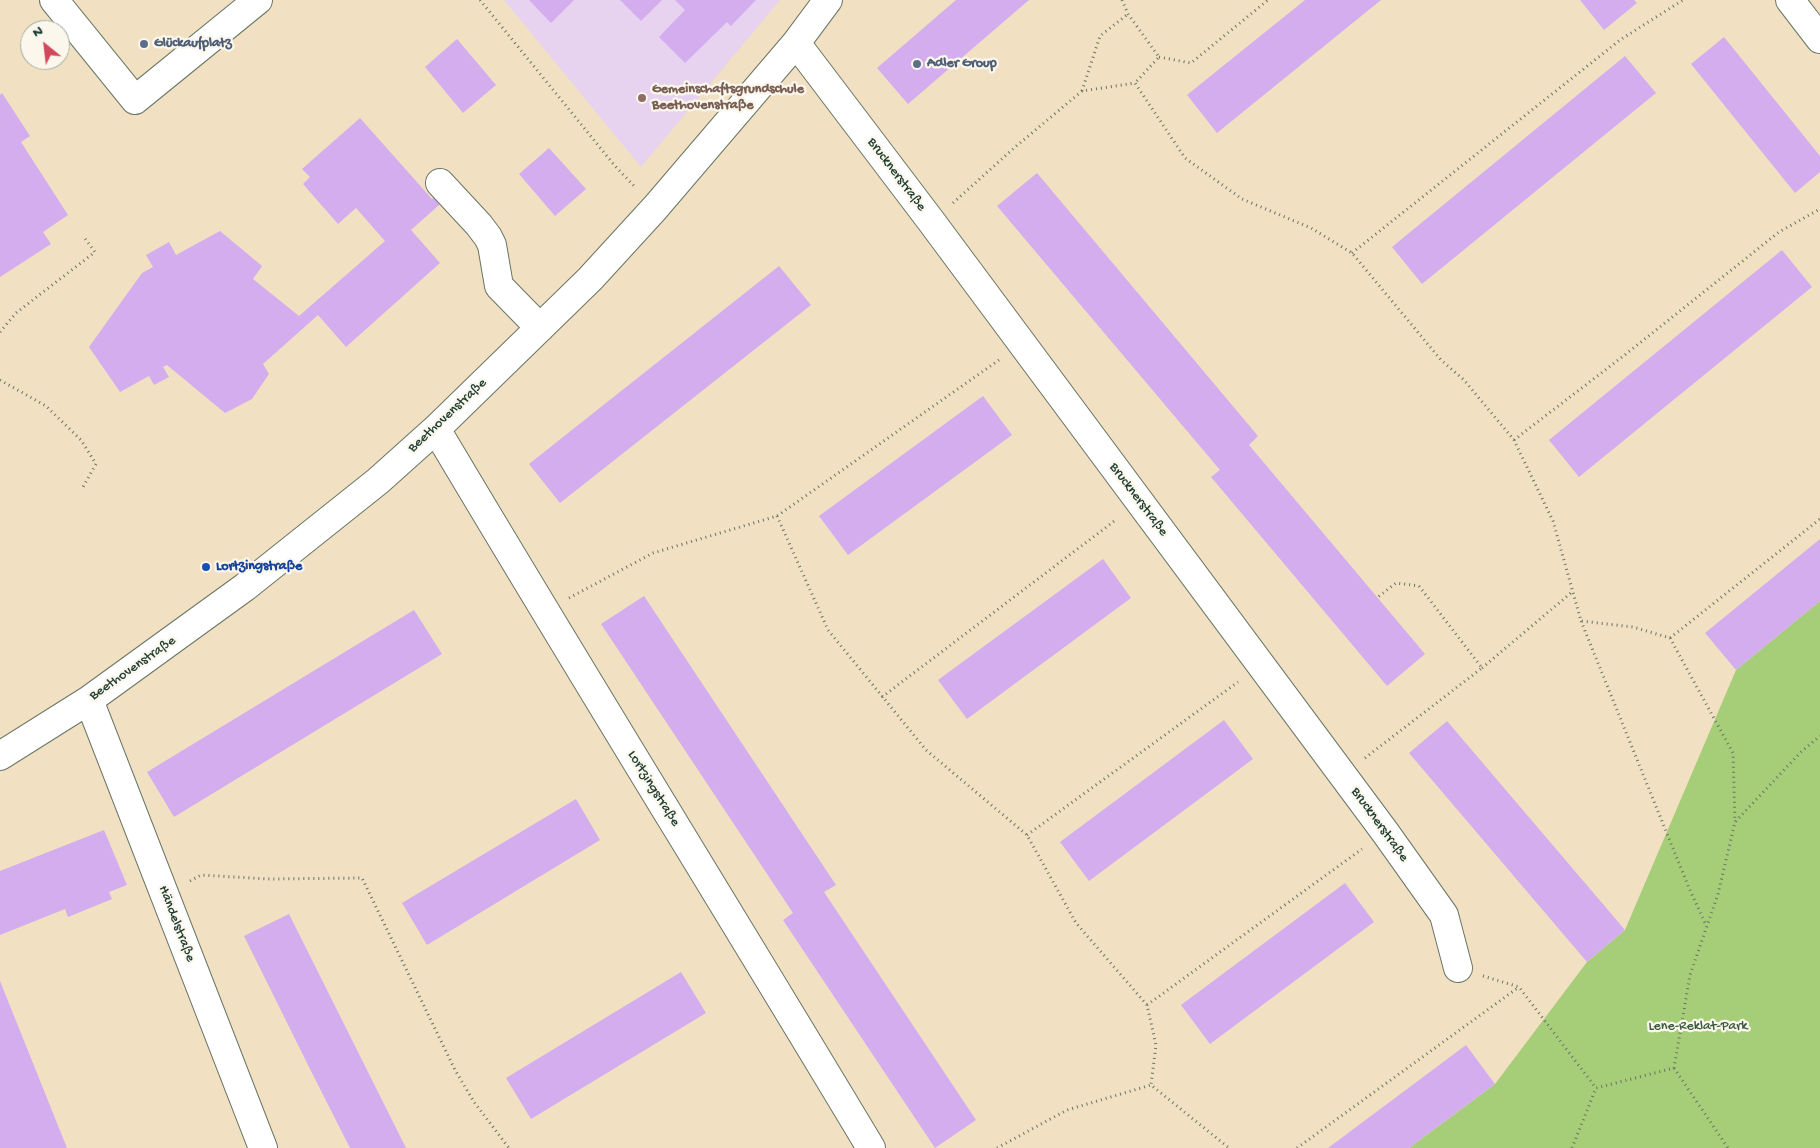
<!DOCTYPE html>
<html>
<head>
<meta charset="utf-8">
<style>
  body { margin:0 }
  #map { position:relative; width:1820px; height:1148px; overflow:hidden; background:#f1e0c1; font-family:"Gochi Hand",sans-serif }
  canvas { display:block }
  .north { position:absolute; left:20px; top:20px; width:50px; height:50px; box-sizing:border-box; background:#fbf7ec; border:1px solid #a3ada2; border-radius:50%; rotate:331deg; font-size:14px; font-weight:700; line-height:20px; text-align:center; color:#1f3d34 }
  .north::after { content:''; display:block; margin:auto; width:18px; height:22px; background:#d1495b; clip-path:polygon(50% 0,100% 100%,50% 72%,0 100%) }
</style>
</head>
<body>
<div id="map">
<canvas width="1820" height="1148"></canvas>
<div class="north">N</div>
</div>
<script>
const c = document.querySelector('canvas').getContext('2d');
c.lineJoin = 'round';
function paint(path, color) { c.fillStyle = color; c.fill(path, 'evenodd'); }
function trace(path, color, width, dash) { c.strokeStyle = color; c.lineWidth = width; c.lineCap = dash ? 'butt' : 'round'; c.setLineDash(dash || []); c.stroke(path); }
function write(font, color, halo, rows, align = 'center') {
  c.font = font + ' "Gochi Hand",sans-serif'; c.lineWidth = 4.5; c.setLineDash([]); c.textBaseline = 'middle'; c.strokeStyle = halo; c.fillStyle = color; for (const [text, x, y, turn = 0] of rows) {
    c.save(); c.translate(x, y); c.rotate((+turn || 0) * Math.PI / 180); c.textAlign = isNaN(turn) ? turn : align; if (halo) c.strokeText(text, 0, 0); c.fillText(text, 0, 0); c.restore();
  }
}
const built = new Path2D(`
  M504,0H780L641,167Z`);
const green = new Path2D(`
  M1820,601V1148H1409L1495,1084L1587,962L1625,930L1736,670Z`);
const building = new Path2D(`
  M529,0H574L551,23Z
  M620,0H662L641,21Z
  M675,0H756L731,26L727,22L685,63L659,37L685,10Z
  M956,0H1029L908,104L877,68Z
  M1305,0H1381L1217,133L1187,95Z
  M1580,0H1634L1637,3L1604,30Z
  M1724,37L1820,156V172L1795,193L1691,64Z
  M457,39L496,85L463,113L425,67Z
  M1625,56L1656,93L1422,284L1392,247Z
  M2,93L30,136L21,142L68,215L43,232L51,244L0,277V95Z
  M360,118L432,199L442,190L448,197L411,230L440,263L346,347L318,315L263,364L269,374L252,399L225,413L167,365L163,367L169,377L154,385L149,376L120,392L89,347L142,273L153,267L146,255L169,242L176,255L220,231L262,266L253,279L299,316L385,241L356,208L338,224L303,184L310,177L302,169Z
  M549,148L586,189L555,216L519,174Z
  M1037,173L1258,436L1249,445L1425,654L1387,686L1211,477L1220,470L997,206Z
  M1782,250L1812,287L1579,477L1549,440Z
  M779,266L811,305L560,503L529,464Z
  M983,396L1012,435L848,555L819,516Z
  M1820,539V601L1736,670L1705,633Z
  M1103,559L1131,598L967,719L938,680Z
  M644,596L836,885L824,892L976,1120L935,1148L783,920L793,913L601,624Z
  M414,610L442,654L174,817L147,772Z
  M1224,720L1253,759L1089,881L1060,842Z
  M1447,721L1625,930L1587,962L1409,753Z
  M576,799L600,840L427,945L402,903Z
  M104,830L127,885L109,892L112,899L68,917L65,909L0,935V871Z
  M1345,883L1374,922L1210,1044L1181,1005Z
  M289,914L406,1148H350L311,1071L244,936Z
  M681,972L706,1013L531,1119L506,1078Z
  M0,981L67,1148H0Z
  M1466,1045L1495,1084L1441,1124L1409,1148H1328Z`);
const path = new Path2D(`
  M480,0L615,166L636,188
  M1122,0L1128,14L1159,57L1135,83
  M1159,57L1191,63L1268,0
  M1082,91L1100,36L1128,14
  M953,203L1014,148L1082,91L1135,83L1185,158L1242,199L1311,228L1352,253L1441,360L1464,380L1514,440L1553,521L1581,621L1633,627L1670,638L1733,753L1735,822
  M1352,253L1620,40L1683,0
  M0,332L16,313L95,252L83,236
  M0,380L46,406L81,440L96,464L83,487
  M1514,440L1626,354L1779,232L1820,209
  M777,516L828,630L926,750L1027,835L1076,923L1147,1005L1156,1045L1151,1085L1229,1148
  M569,598L653,553L777,516L999,360
  M1581,621L1689,888L1706,925
  M1670,638L1820,519
  M1482,668L1572,592
  M882,697L1117,519
  M1365,758L1482,668L1419,586L1396,583L1378,597
  M1027,835L1238,682
  M190,881L201,875L268,879L362,878L455,1070L474,1102L509,1148
  M1483,976L1519,987L1596,1088
  M1147,1005L1362,849
  M1674,1068L1728,1148
  M997,1148L1067,1110L1151,1085
  M1297,1148L1519,987
  M1572,1148L1596,1088L1674,1068L1690,975L1718,894L1735,822L1801,752L1820,736`);
const minor = new Path2D(`
  M54,0L135,100L258,0
  M1790,0L1820,39
  M796,43L931,221L1385,832L1444,915L1458,968
  M440,183L479,225L488,237L492,245L499,286L540,328
  M436,429C579,670 727,908 871,1148
  M89,700L263,1148
  M0,756L89,700L245,587L378,481L436,429L590,279L655,208L796,43L828,0`);
const markers = [
  [144,44,5,"#5c6f8a"],
  [917,64,5,"#5c6f8a"],
  [642,98,5,"#8d6e63"],
  [206,567,5,"#1a4fb4"]
];
const serviceNames = [
  ["Glückaufplatz",154,44],
  ["Adler Group",927,64]
];
const educationNames = [
  ["Gemeinschaftsgrundschule",652,90],
  ["Beethovenstraße",652,106]
];
const streetNames = [
  ["Brucknerstraße",896,175,53],
  ["Beethovenstraße",448,416,-43],
  ["Brucknerstraße",1138,500,53],
  ["Beethovenstraße",133,669,-35],
  ["Lortzingstraße",653,789,58],
  ["Brucknerstraße",1379,825,54],
  ["Händelstraße",176,924,69]
];
const transitNames = [
  ["Lortzingstraße",216,567]
];
const parkNames = [
  ["Lene-Reklat-Park",1698,1027]
];
paint(built, '#e7d2ef');
paint(green, '#a6cd77');
paint(building, '#d4adef');
trace(minor, '#687665', 30);
trace(path, '#687665', 3, [1, 4]);
trace(minor, '#fff', 28);
for (const [x, y, r, color] of markers) { const dot = new Path2D(); dot.arc(x, y, r, 0, 2 * Math.PI); c.fillStyle = color; c.fill(dot); trace(dot, '#fbf7ec', 2); }
write('bold 14px', '#4e5e75', '#fbf7ec', serviceNames, 'left');
write('bold 14px', '#785e54', '#fbf7ec', educationNames, 'left');
write('14px', '#1f3d34', '#fbf7ec', streetNames);
write('bold 14px', '#164399', '#fbf7ec', transitNames, 'left');
write('14px', '#3a5a41', '#fbf7ec', parkNames);
</script>
</body>
</html>
